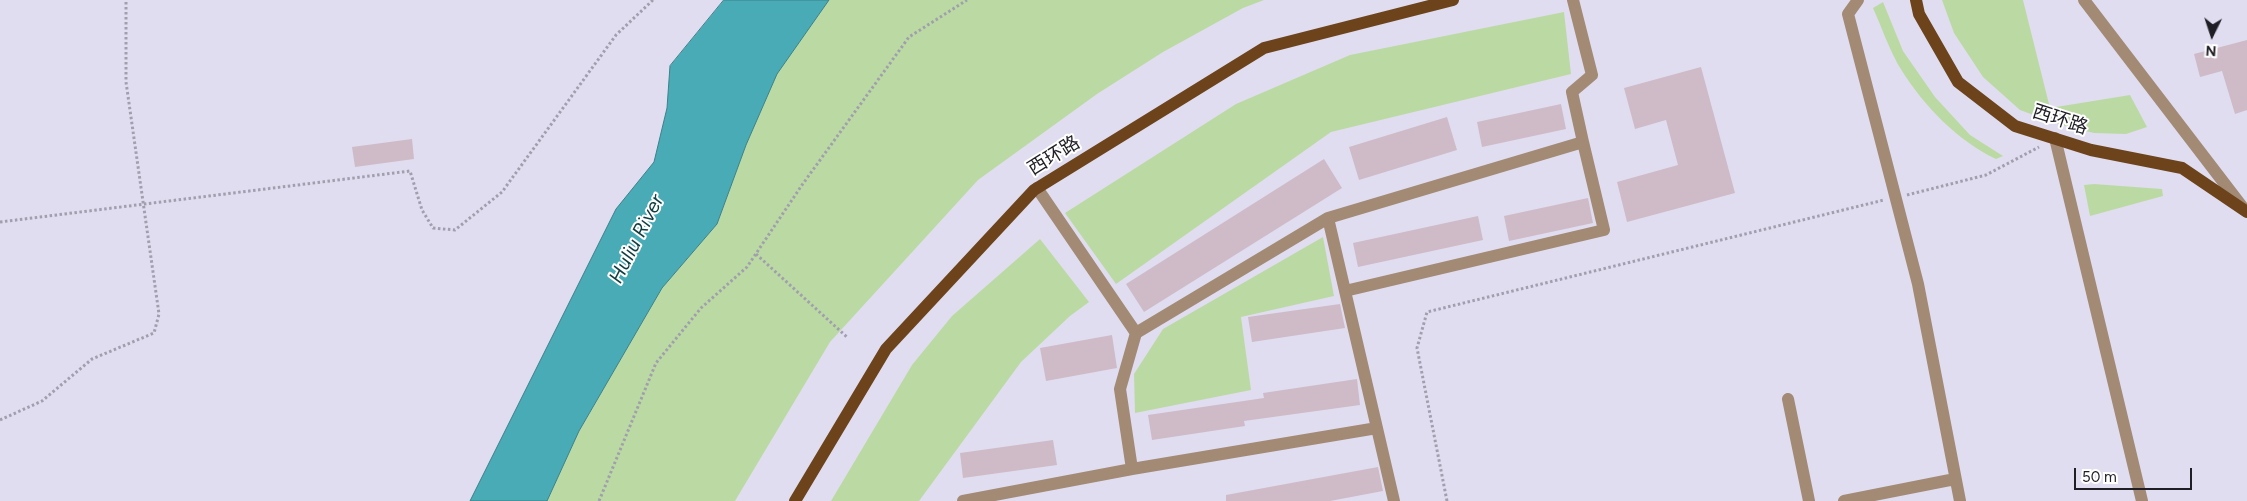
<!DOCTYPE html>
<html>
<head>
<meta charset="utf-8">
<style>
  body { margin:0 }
  #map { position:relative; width:2247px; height:501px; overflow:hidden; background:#e0ddf0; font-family:Figtree,sans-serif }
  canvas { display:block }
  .north { position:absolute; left:2187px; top:10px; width:50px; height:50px; -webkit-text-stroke:4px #fff; paint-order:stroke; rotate:184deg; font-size:14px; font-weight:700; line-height:20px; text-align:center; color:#1f1e25 }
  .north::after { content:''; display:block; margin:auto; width:18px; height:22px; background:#1f1e25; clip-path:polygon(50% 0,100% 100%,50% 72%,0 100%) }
  .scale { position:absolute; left:2074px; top:468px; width:118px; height:22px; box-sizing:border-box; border:2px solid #1f1e25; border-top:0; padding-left:6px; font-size:15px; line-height:18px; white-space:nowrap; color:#1f1e25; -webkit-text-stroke:4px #fff; paint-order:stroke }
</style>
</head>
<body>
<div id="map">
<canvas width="2247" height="501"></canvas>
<div class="north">N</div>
<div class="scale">50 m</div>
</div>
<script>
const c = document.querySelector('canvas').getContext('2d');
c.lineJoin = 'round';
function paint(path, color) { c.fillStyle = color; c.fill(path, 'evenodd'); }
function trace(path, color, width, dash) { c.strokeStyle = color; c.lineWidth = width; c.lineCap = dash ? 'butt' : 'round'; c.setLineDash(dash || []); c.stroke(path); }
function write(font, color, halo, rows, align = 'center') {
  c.font = font + ' Figtree,"Noto Sans SC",sans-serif'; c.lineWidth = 4; c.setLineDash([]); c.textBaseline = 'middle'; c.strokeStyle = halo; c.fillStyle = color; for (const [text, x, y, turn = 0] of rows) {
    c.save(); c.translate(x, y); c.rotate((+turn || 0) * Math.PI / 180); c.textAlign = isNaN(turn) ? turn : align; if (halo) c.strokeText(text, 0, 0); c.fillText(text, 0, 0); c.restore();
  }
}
const green = new Path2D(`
  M829,0H1264L1243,8L1163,52L1097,94L978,180L830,342L735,501H547L579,431L662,288L717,224L746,145L777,74Z
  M1942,0H2023L2050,108L2130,95L2147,127L2126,134L2094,133L2061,125L2020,110L1983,77L1954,33Z
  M1883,2L1903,51L1935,97L1970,135L2003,156L1996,159C1958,141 1924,106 1902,71C1890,52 1882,28 1873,8Z
  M1564,12L1571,74L1331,132L1116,284L1065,213L1236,104L1350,55Z
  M2094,184L2162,189L2163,196L2090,216L2084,185Z
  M1323,237L1334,296L1241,317L1251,390L1135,413L1134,374L1163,329Z
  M1040,239L1089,302L1070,316L1021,362L919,501H831L912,365L952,316Z`);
const water = new Path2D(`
  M724,0H829L777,74L746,145L717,224L662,288L579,431L547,501H470L616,209L654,162L667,108L670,66Z`);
const building = new Path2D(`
  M2247,40V110L2235,114L2222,71L2200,77L2194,54Z
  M1701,67L1735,193L1627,222L1617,182L1678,165L1666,120L1635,129L1624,88Z
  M1561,104L1566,129L1482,147L1477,122Z
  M1447,117L1457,150L1359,180L1349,147Z
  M412,139L414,159L355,167L352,147Z
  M1324,159L1342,188L1144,312L1126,284Z
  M1588,198L1593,223L1509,241L1504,216Z
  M1478,216L1483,240L1358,267L1353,243Z
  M1340,304L1345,328L1252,342L1248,317Z
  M1112,335L1117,368L1046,381L1040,348Z
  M1357,379L1360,405L1244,421L1245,426L1152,440L1148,415L1264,398L1263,393Z
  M1053,440L1057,465L963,478L960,453Z
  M1378,467L1383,491L1330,501H1226V495Z`);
const path = new Path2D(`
  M1907,195L1986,175L2039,147
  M0,222L410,171L422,210L433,228L455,230L502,192L616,35L653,0
  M756,254L848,338
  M0,420L42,401L92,359L154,333L159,314L126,82V0
  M599,501L656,363L701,308L747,267L802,185L909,37L967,0
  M1447,501L1417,348L1427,312L1884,200`);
const minor = new Path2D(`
  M1858,0L1848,14L1918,284L1960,501
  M2084,0L2244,209
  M2055,138L2142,501
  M1328,218L1394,501
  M1345,291L1604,230L1583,142
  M1136,333L1328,218L1583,142L1572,92L1592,75L1573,0
  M1788,399L1809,501
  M1132,469L1377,428
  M963,501L1132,469L1120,389L1136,333L1037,188
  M1844,501L1955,479`);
const major = new Path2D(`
  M1916,0L1919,14L1958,82L2015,126L2091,150L2182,168L2247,212
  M795,501L886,349L1034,190L1264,48L1453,0`);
const streetNames = [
  ["西环路",2060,120,18],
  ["西环路",1054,156,-32]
];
const waterNames = [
  ["Huliu River",637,239,-63]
];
paint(green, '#bbdaa3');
paint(water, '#48abb5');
trace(water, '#3c818a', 1);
paint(building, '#cebbc7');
trace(path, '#a19fae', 3, [2.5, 2.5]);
trace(minor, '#a28a75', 12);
trace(major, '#6c431b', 12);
write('19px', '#1f1e25', '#fff', streetNames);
write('italic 20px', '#0e3d41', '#fff', waterNames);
</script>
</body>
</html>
